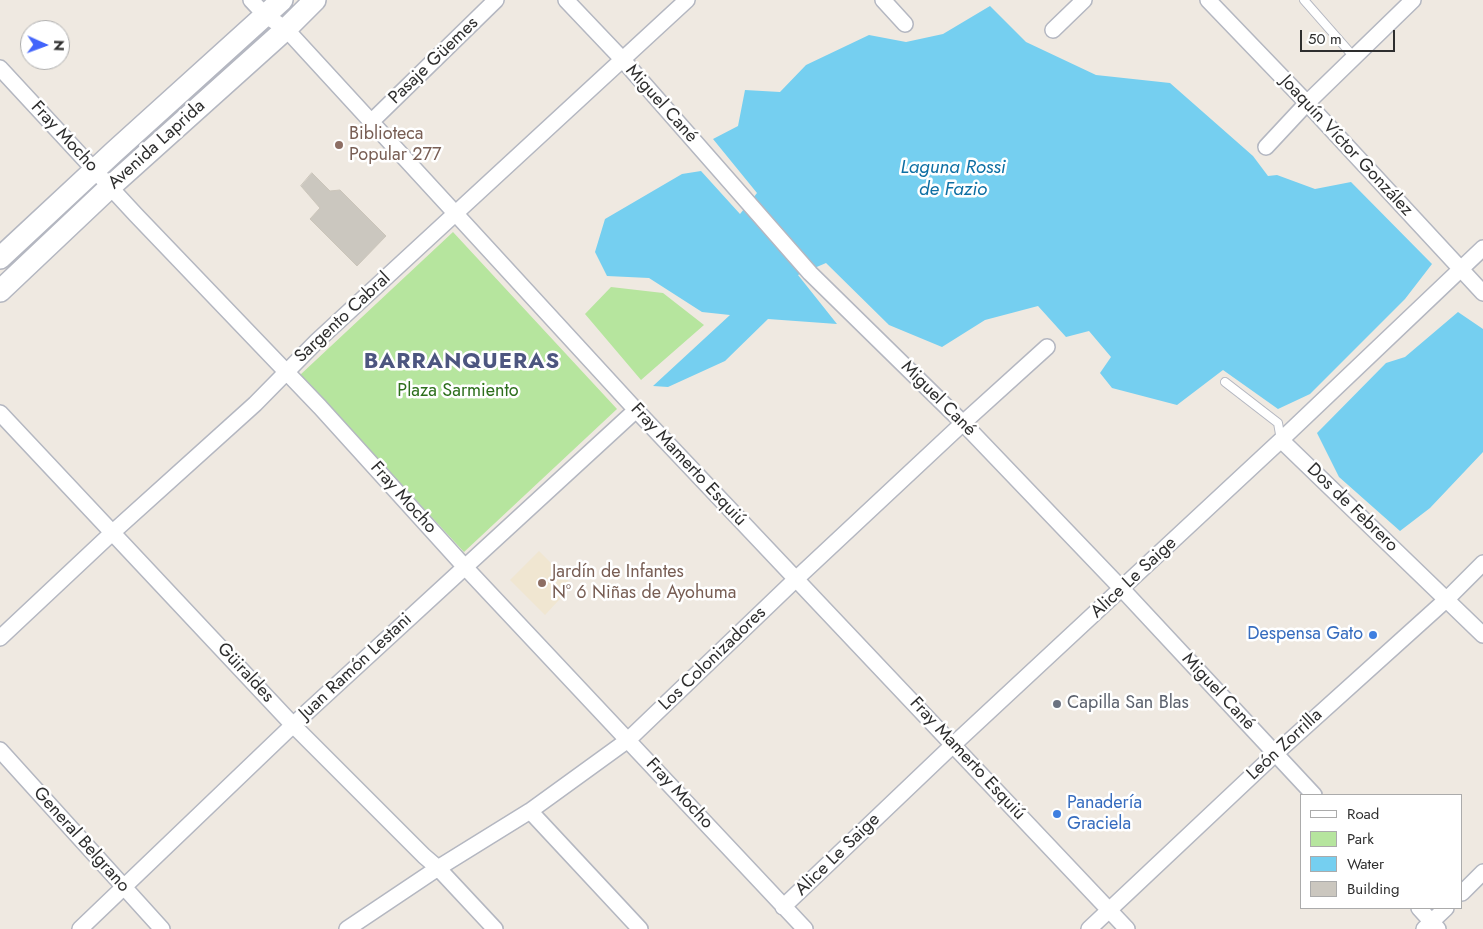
<!DOCTYPE html>
<html>
<head>
<meta charset="utf-8">
<style>
  body { margin:0 }
  #map { position:relative; width:1483px; height:929px; overflow:hidden; background:#efe9e1; font-family:Jost,sans-serif }
  canvas { display:block }
  .legend { position:absolute; left:1300px; top:794px; width:162px; height:115px; box-sizing:border-box; background:#fff; border:1px solid #ababab; margin:0; padding:6px 9px; list-style:none; font-size:15px; color:#2e2e2e }
  .legend li { display:flex; align-items:center; gap:10px; height:25px }
  .legend b { width:25px; border:1px solid #ababab }
  .north { position:absolute; left:20px; top:20px; width:50px; height:50px; box-sizing:border-box; background:#fff; border:1px solid #ababab; border-radius:50%; rotate:92deg; font-size:14px; font-weight:700; line-height:20px; text-align:center; color:#2e2e2e }
  .north::after { content:''; display:block; margin:auto; width:18px; height:22px; background:#4264fb; clip-path:polygon(50% 0,100% 100%,50% 72%,0 100%) }
  .scale { position:absolute; left:1300px; top:30px; width:95px; height:22px; box-sizing:border-box; border:2px solid #2e2e2e; border-top:0; padding-left:6px; font-size:15px; line-height:18px; white-space:nowrap; color:#2e2e2e; -webkit-text-stroke:4px #fff; paint-order:stroke }
</style>
</head>
<body>
<div id="map">
<canvas width="1483" height="929"></canvas>
<ul class="legend">
<li><b style="height:6px;background:#fff"></b>Road</li>
<li><b style="height:14px;background:#b6e59e"></b>Park</li>
<li><b style="height:14px;background:#75cff0"></b>Water</li>
<li><b style="height:14px;background:#cbc7bf"></b>Building</li>
</ul>
<div class="north">N</div>
<div class="scale">50 m</div>
</div>
<script>
const c = document.querySelector('canvas').getContext('2d');
c.lineJoin = 'round';
function paint(path, color) { c.fillStyle = color; c.fill(path, 'evenodd'); }
function trace(path, color, width, dash) { c.strokeStyle = color; c.lineWidth = width; c.lineCap = dash ? 'butt' : 'round'; c.setLineDash(dash || []); c.stroke(path); }
function write(font, color, halo, rows, align = 'center') {
  c.font = font + ' Jost,sans-serif'; c.lineWidth = 5; c.setLineDash([]); c.textBaseline = 'middle'; c.strokeStyle = halo; c.fillStyle = color; for (const [text, x, y, turn = 0] of rows) {
    c.save(); c.translate(x, y); c.rotate((+turn || 0) * Math.PI / 180); c.textAlign = isNaN(turn) ? turn : align; if (halo) c.strokeText(text, 0, 0); c.fillText(text, 0, 0); c.restore();
  }
}
const education = new Path2D(`
  M539,551L573,585L545,615L510,580Z`);
const green = new Path2D(`
  M453,232L617,409L464,552L300,375Z
  M611,287L663,293L704,325L641,380L585,314Z`);
const water = new Path2D(`
  M990,6L1026,42L1096,75L1170,83L1253,156L1268,176L1277,175L1315,189L1351,182L1432,264L1405,299L1310,394L1278,409L1223,370L1177,405L1112,388L1100,373L1111,357L1089,331L1066,337L1038,306L985,320L942,347L889,325L826,263L798,275L837,324L768,319L725,361L668,387L653,386L730,315L702,312L649,278L607,276L595,252L605,219L682,174L701,171L740,214L757,193L713,139L738,126L745,90L780,92L806,65L869,35L906,42L943,34Z
  M1458,312L1483,329V452L1430,508L1400,531L1339,477L1317,433L1386,363L1405,357Z`);
const building = new Path2D(`
  M312,173L330,191L340,190L386,236L357,266L310,219L320,208L301,186Z`);
const service = new Path2D(`
  M1304,0L1354,57
  M1225,382L1278,423L1281,440`);
const minor = new Path2D(`
  M251,0L265,15L286,29L636,410L1127,929
  M566,0L623,60L810,273L963,423L1122,589L1314,795
  M883,0L905,24
  M1208,0L1307,103L1483,293
  M1053,30L1084,0
  M0,68L136,215L320,407L464,566L805,929
  M372,121L496,0
  M1266,147L1307,103L1413,0
  M0,413L293,725L424,856L438,868L495,929
  M1281,440L1483,635
  M0,638L113,532L255,404L317,341L687,0
  M0,750L162,929
  M530,811L640,929
  M1462,893L1483,872
  M783,907L954,744L1281,440L1483,248
  M1419,908L1438,929
  M80,929L293,725L636,410
  M347,929L438,868L530,811L628,740L796,579L963,423L1047,347
  M1089,929L1275,754L1447,599L1483,563
  M1424,929L1446,908`);
const secondary = new Path2D(`
  M0,258L115,151L282,0
  M0,291L110,187L286,29L315,0`);
const markers = [
  [339,145,5,"#8d6e63"],
  [542,583,5,"#8d6e63"],
  [1373,635,5,"#3f7fe0"],
  [1057,704,5,"#6b7280"],
  [1057,814,5,"#3f7fe0"]
];
const streetNames = [
  ["Pasaje Güemes",434,61,-44],
  ["Miguel Cané",661,104,48],
  ["Fray Mocho",64,137,47],
  ["Avenida Laprida",157,145,-42],
  ["Joaquín Víctor González",1346,146,47],
  ["Sargento Cabral",343,318,-43],
  ["Miguel Cané",938,399,45],
  ["Fray Mamerto Esquiú",688,465,47],
  ["Fray Mocho",403,498,48],
  ["Dos de Febrero",1352,508,44],
  ["Alice Le Saige",1134,578,-43],
  ["Los Colonizadores",713,659,-44],
  ["Juan Ramón Lestani",356,667,-43],
  ["Güiraldes",245,673,47],
  ["Miguel Cané",1218,692,47],
  ["León Zorrilla",1285,745,-43],
  ["Fray Mamerto Esquiú",967,759,47],
  ["Fray Mocho",679,794,47],
  ["General Belgrano",81,840,48],
  ["Alice Le Saige",838,855,-44]
];
const educationNames = [
  ["Biblioteca",349,135],
  ["Popular 277",349,156],
  ["Jardín de Infantes",552,573],
  ["N° 6 Niñas de Ayohuma",552,594]
];
const parkNames = [
  ["Plaza Sarmiento",458,392]
];
const shopNames = [
  ["Despensa Gato",1363,635],
  ["Panadería",1067,804,"left"],
  ["Graciela",1067,825,"left"]
];
const worshipNames = [
  ["Capilla San Blas",1067,704]
];
const waterNames = [
  ["Laguna Rossi",953,168],
  ["de Fazio",953,190]
];
const districtNames = [
  ["BARRANQUERAS",462,363]
];
paint(education, '#f0e6d1');
paint(green, '#b6e59e');
paint(water, '#75cff0');
paint(building, '#cbc7bf');
trace(building, '#cbc5ba', 1);
trace(service, '#b4b7c1', 10);
trace(minor, '#b4b7c1', 18);
trace(secondary, '#b4b7c1', 24);
trace(service, '#fff', 8);
trace(minor, '#fff', 15);
trace(secondary, '#fff', 21);
for (const [x, y, r, color] of markers) { const dot = new Path2D(); dot.arc(x, y, r, 0, 2 * Math.PI); c.fillStyle = color; c.fill(dot); trace(dot, '#fff', 2); }
write('18px', '#2e2e2e', '#fff', streetNames);
write('18px', '#785e54', '#fff', educationNames, 'left');
write('18px', '#2c6e1b', '#fff', parkNames);
write('18px', '#366cbe', '#fff', shopNames, 'right');
write('18px', '#5b616d', '#fff', worshipNames, 'left');
write('italic 19px', '#0d6fa3', '#fff', waterNames);
c.letterSpacing = '1px';
write('bold 22px', '#4d5680', '#fff', districtNames);
c.letterSpacing = '0px';
</script>
</body>
</html>
